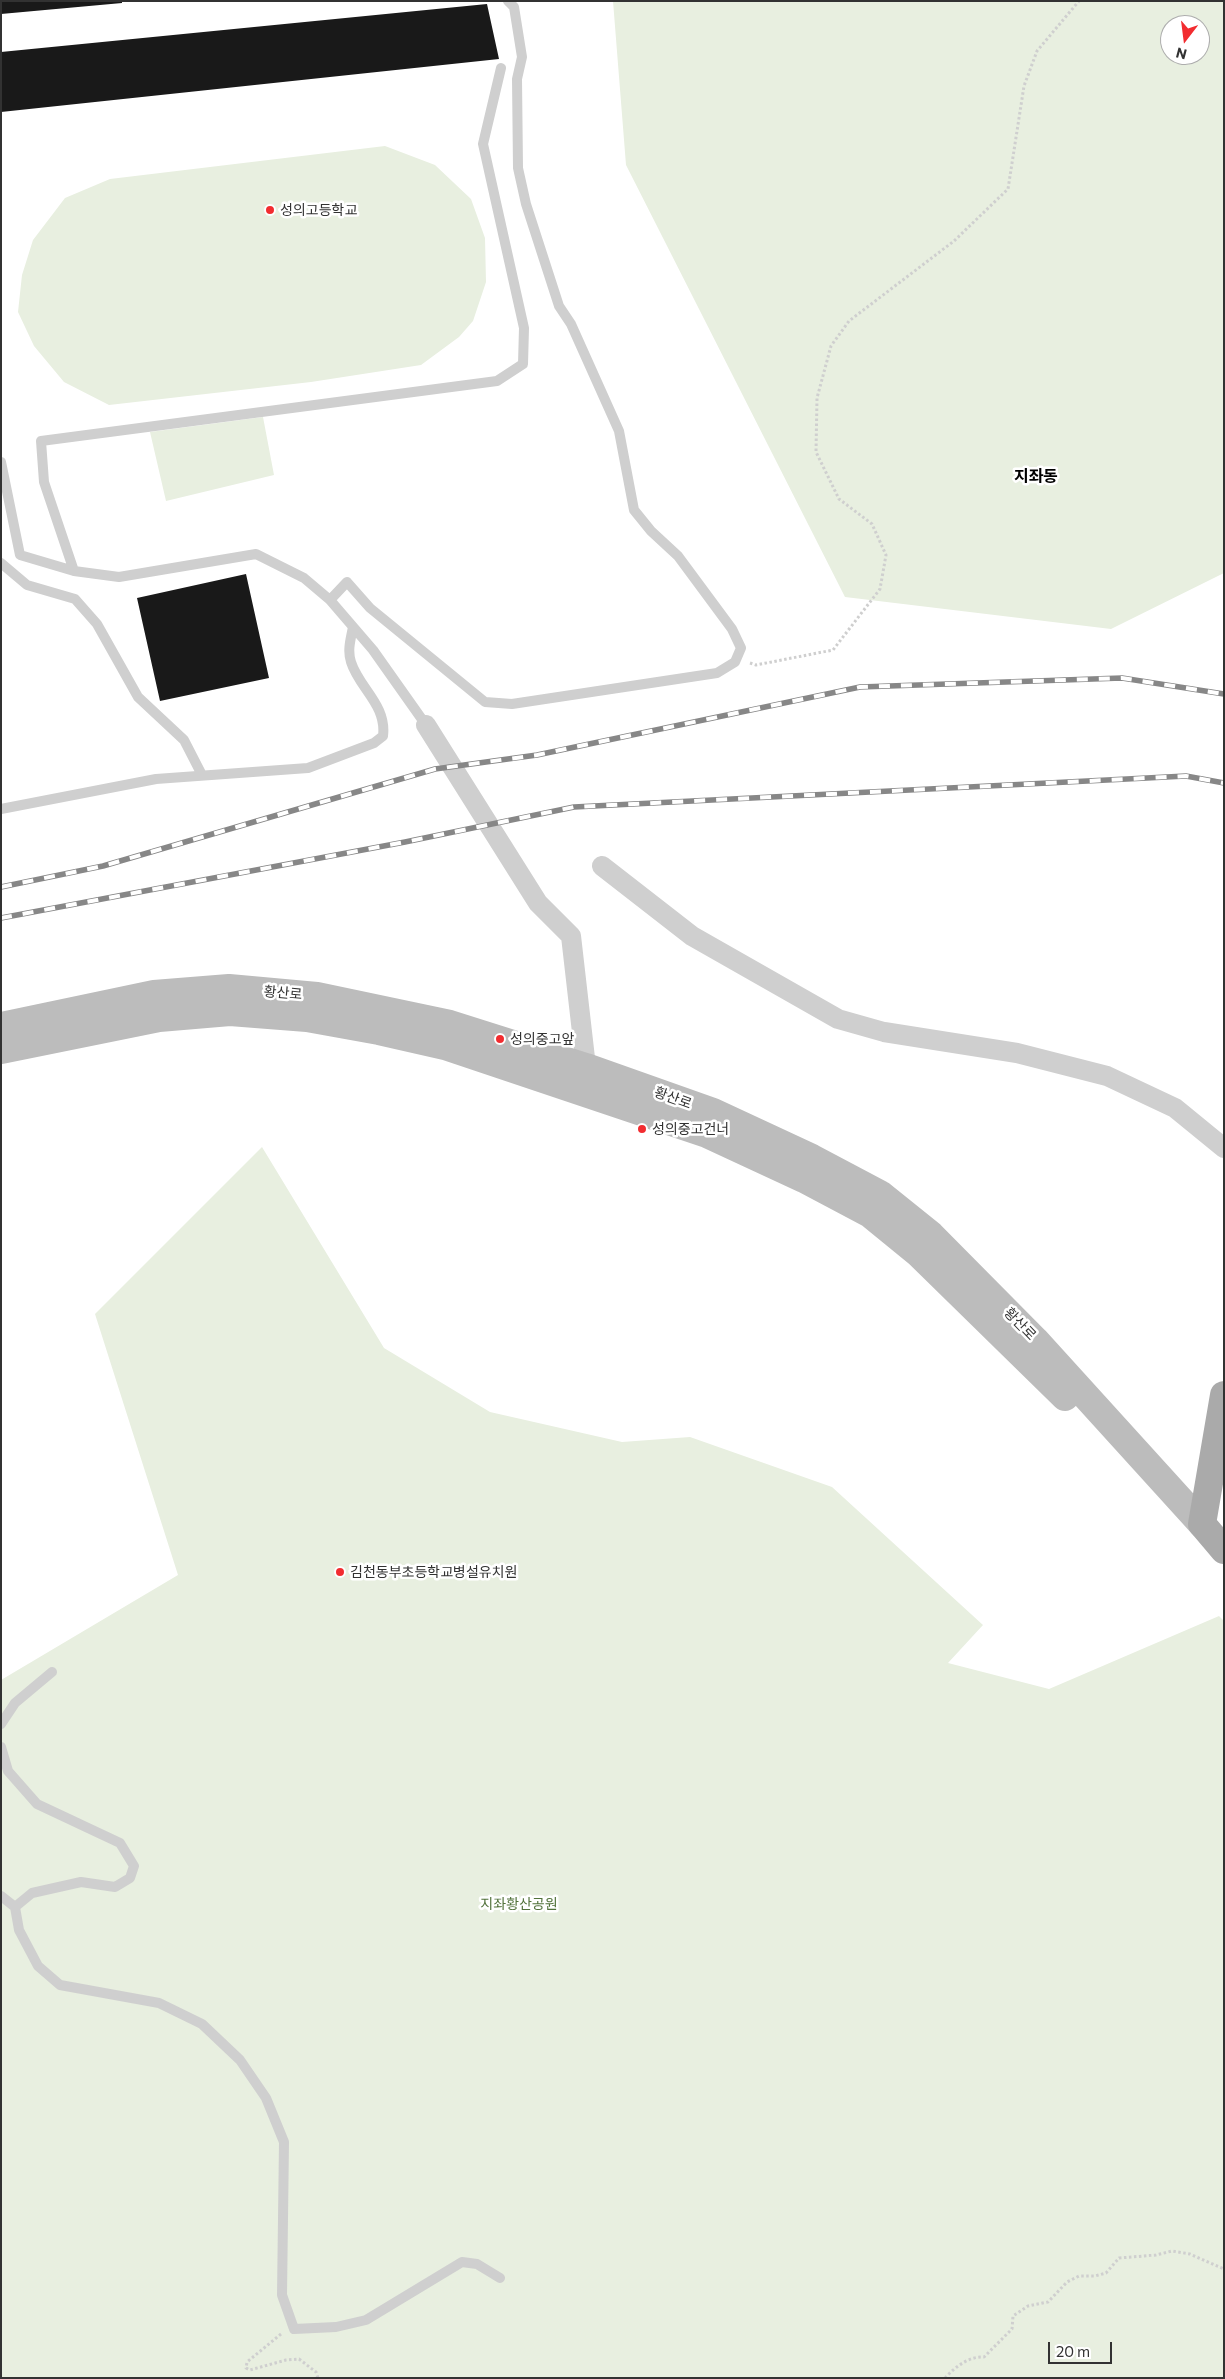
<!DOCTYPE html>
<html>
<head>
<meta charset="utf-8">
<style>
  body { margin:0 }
  #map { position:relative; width:1225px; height:2379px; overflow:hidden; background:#fff; font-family:Commissioner,sans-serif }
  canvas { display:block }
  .frame { position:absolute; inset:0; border:2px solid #323232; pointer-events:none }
  .north { position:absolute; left:1160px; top:15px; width:50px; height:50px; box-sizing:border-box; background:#fff; border:1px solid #adadad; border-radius:50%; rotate:195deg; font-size:14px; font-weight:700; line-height:20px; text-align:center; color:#323232 }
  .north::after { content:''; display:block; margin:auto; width:18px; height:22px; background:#f22c30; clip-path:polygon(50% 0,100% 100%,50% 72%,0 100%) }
  .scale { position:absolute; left:1048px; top:2342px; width:64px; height:22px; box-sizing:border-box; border:2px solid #323232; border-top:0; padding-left:6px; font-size:15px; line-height:18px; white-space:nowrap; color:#323232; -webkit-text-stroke:4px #fff; paint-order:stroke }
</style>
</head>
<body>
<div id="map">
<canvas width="1225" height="2379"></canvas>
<div class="frame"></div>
<div class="north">N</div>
<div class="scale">20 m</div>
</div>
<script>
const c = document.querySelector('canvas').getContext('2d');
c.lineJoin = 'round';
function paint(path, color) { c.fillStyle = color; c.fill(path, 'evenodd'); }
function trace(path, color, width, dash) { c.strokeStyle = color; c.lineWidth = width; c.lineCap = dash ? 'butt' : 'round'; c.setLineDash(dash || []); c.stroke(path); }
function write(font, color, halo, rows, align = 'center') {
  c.font = font + ' Commissioner,"Noto Sans KR",sans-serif'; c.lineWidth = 5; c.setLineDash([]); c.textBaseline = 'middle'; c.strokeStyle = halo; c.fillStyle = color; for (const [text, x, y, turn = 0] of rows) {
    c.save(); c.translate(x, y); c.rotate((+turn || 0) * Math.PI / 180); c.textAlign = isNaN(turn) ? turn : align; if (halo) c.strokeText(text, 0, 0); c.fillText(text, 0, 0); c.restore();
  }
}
const green = new Path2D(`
  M613,1H1224V573L1111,629L845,597L626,165ZM1170,25H1200V55H1170Z
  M385,146L435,165L471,199L485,238L486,282L473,321L459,337L421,365L311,382L109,405L64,382L34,346L18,312L22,275L33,240L65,198L110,179Z
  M263,417L274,475L166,501L150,432Z
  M262,1147L384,1348L490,1412L622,1442L690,1437L832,1487L983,1625L948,1663L1049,1689L1219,1616L1224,1621V2378H1V1680L178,1575L95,1314Z`);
const building = new Path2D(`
  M1,1H122V3L1,14Z
  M487,4L499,59L1,112V52Z
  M246,574L269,678L160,701L137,598Z`);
const path = new Path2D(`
  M750,663L756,665L833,650L880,589L886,555L872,524L839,499L816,452L817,398L831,346L849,321L954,241L1008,189L1024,86L1037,51L1079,1
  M281,2334L247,2362L246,2368L250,2370L286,2360L299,2359L316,2372L318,2378
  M945,2378C955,2367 969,2356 984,2357L1012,2329L1013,2316L1028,2306L1048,2302L1067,2282L1079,2276H1095L1106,2273L1119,2258L1156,2255L1172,2251L1190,2254L1224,2269`);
const lane = new Path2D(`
  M1,462L20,555L74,571L119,577L256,554L304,578L330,600L373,650L426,725
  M1,563L27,585L75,599L97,624L138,697L184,740L202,775
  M74,571L44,482L41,441L497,381L523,364L524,328L483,144L501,68
  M330,600L347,582L370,608L485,702L512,704L717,673L735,662L741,648L732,629L678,556L651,531L634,510L619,431L571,324L559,306L526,204L518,168L517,79L522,57L514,7L508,1
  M1,809L156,779L308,768L374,743L383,736C387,705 359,688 351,662C347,650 351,638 353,627
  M1,1724L15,1703L52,1672
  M1,1747L8,1771L37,1804L120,1843L134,1866L130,1878L115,1887L81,1882L32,1893L15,1907L19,1930L38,1966L60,1985L159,2003L202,2024L240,2060L266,2098L284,2142L282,2295L294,2329L336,2327L366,2320L462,2262L477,2264L500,2278
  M1,1896L15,1907`);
const street = new Path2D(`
  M426,725L538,903L571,936L586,1067
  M602,866L692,936L838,1019L884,1032L1017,1053L1107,1076L1175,1108L1224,1148`);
const secondary = new Path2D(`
  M1,1026L154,994L229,988L317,996L450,1024L586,1067L713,1112L812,1158L880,1194L931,1235L1035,1340L1202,1524
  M1,1050L159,1018L230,1012L307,1018L379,1031L445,1046L707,1134L804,1179L870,1214L919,1254L1065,1397`);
const primary = new Path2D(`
  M1224,1395L1202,1524L1224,1550`);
const rail = new Path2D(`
  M1,887L103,866L435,769L537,755L860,687L1122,678L1224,694
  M1,918L405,842L574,807L1186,776L1224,783`);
const markers = [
  [270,210,5,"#f22c30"],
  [500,1039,5,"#f22c30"],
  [642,1129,5,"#f22c30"],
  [340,1572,5,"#f22c30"]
];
const poiNames = [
  ["성의고등학교",280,210],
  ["성의중고앞",510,1039],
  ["성의중고건너",652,1129],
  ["김천동부초등학교병설유치원",350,1572]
];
const streetNames = [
  ["황산로",283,993,5],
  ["황산로",673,1098,20],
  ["황산로",1020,1324,46]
];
const parkNames = [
  ["지좌황산공원",519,1904]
];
const quarterNames = [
  ["지좌동",1036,477]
];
paint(green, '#e8efe0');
paint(building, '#191919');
trace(path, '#cfcfcf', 3, [2.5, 2.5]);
trace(lane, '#cfcfcf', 10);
trace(street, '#cfcfcf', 20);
trace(secondary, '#bcbcbc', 28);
trace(primary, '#aaa', 28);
trace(rail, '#878787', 5.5);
trace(rail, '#fff', 4, [11]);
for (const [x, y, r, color] of markers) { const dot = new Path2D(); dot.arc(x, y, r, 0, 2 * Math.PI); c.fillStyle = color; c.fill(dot); trace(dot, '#fff', 2); }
write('14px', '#323232', '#fff', poiNames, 'left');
write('14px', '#323232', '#fff', streetNames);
write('14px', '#52723b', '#fff', parkNames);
write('bold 16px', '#000', '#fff', quarterNames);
</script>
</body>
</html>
